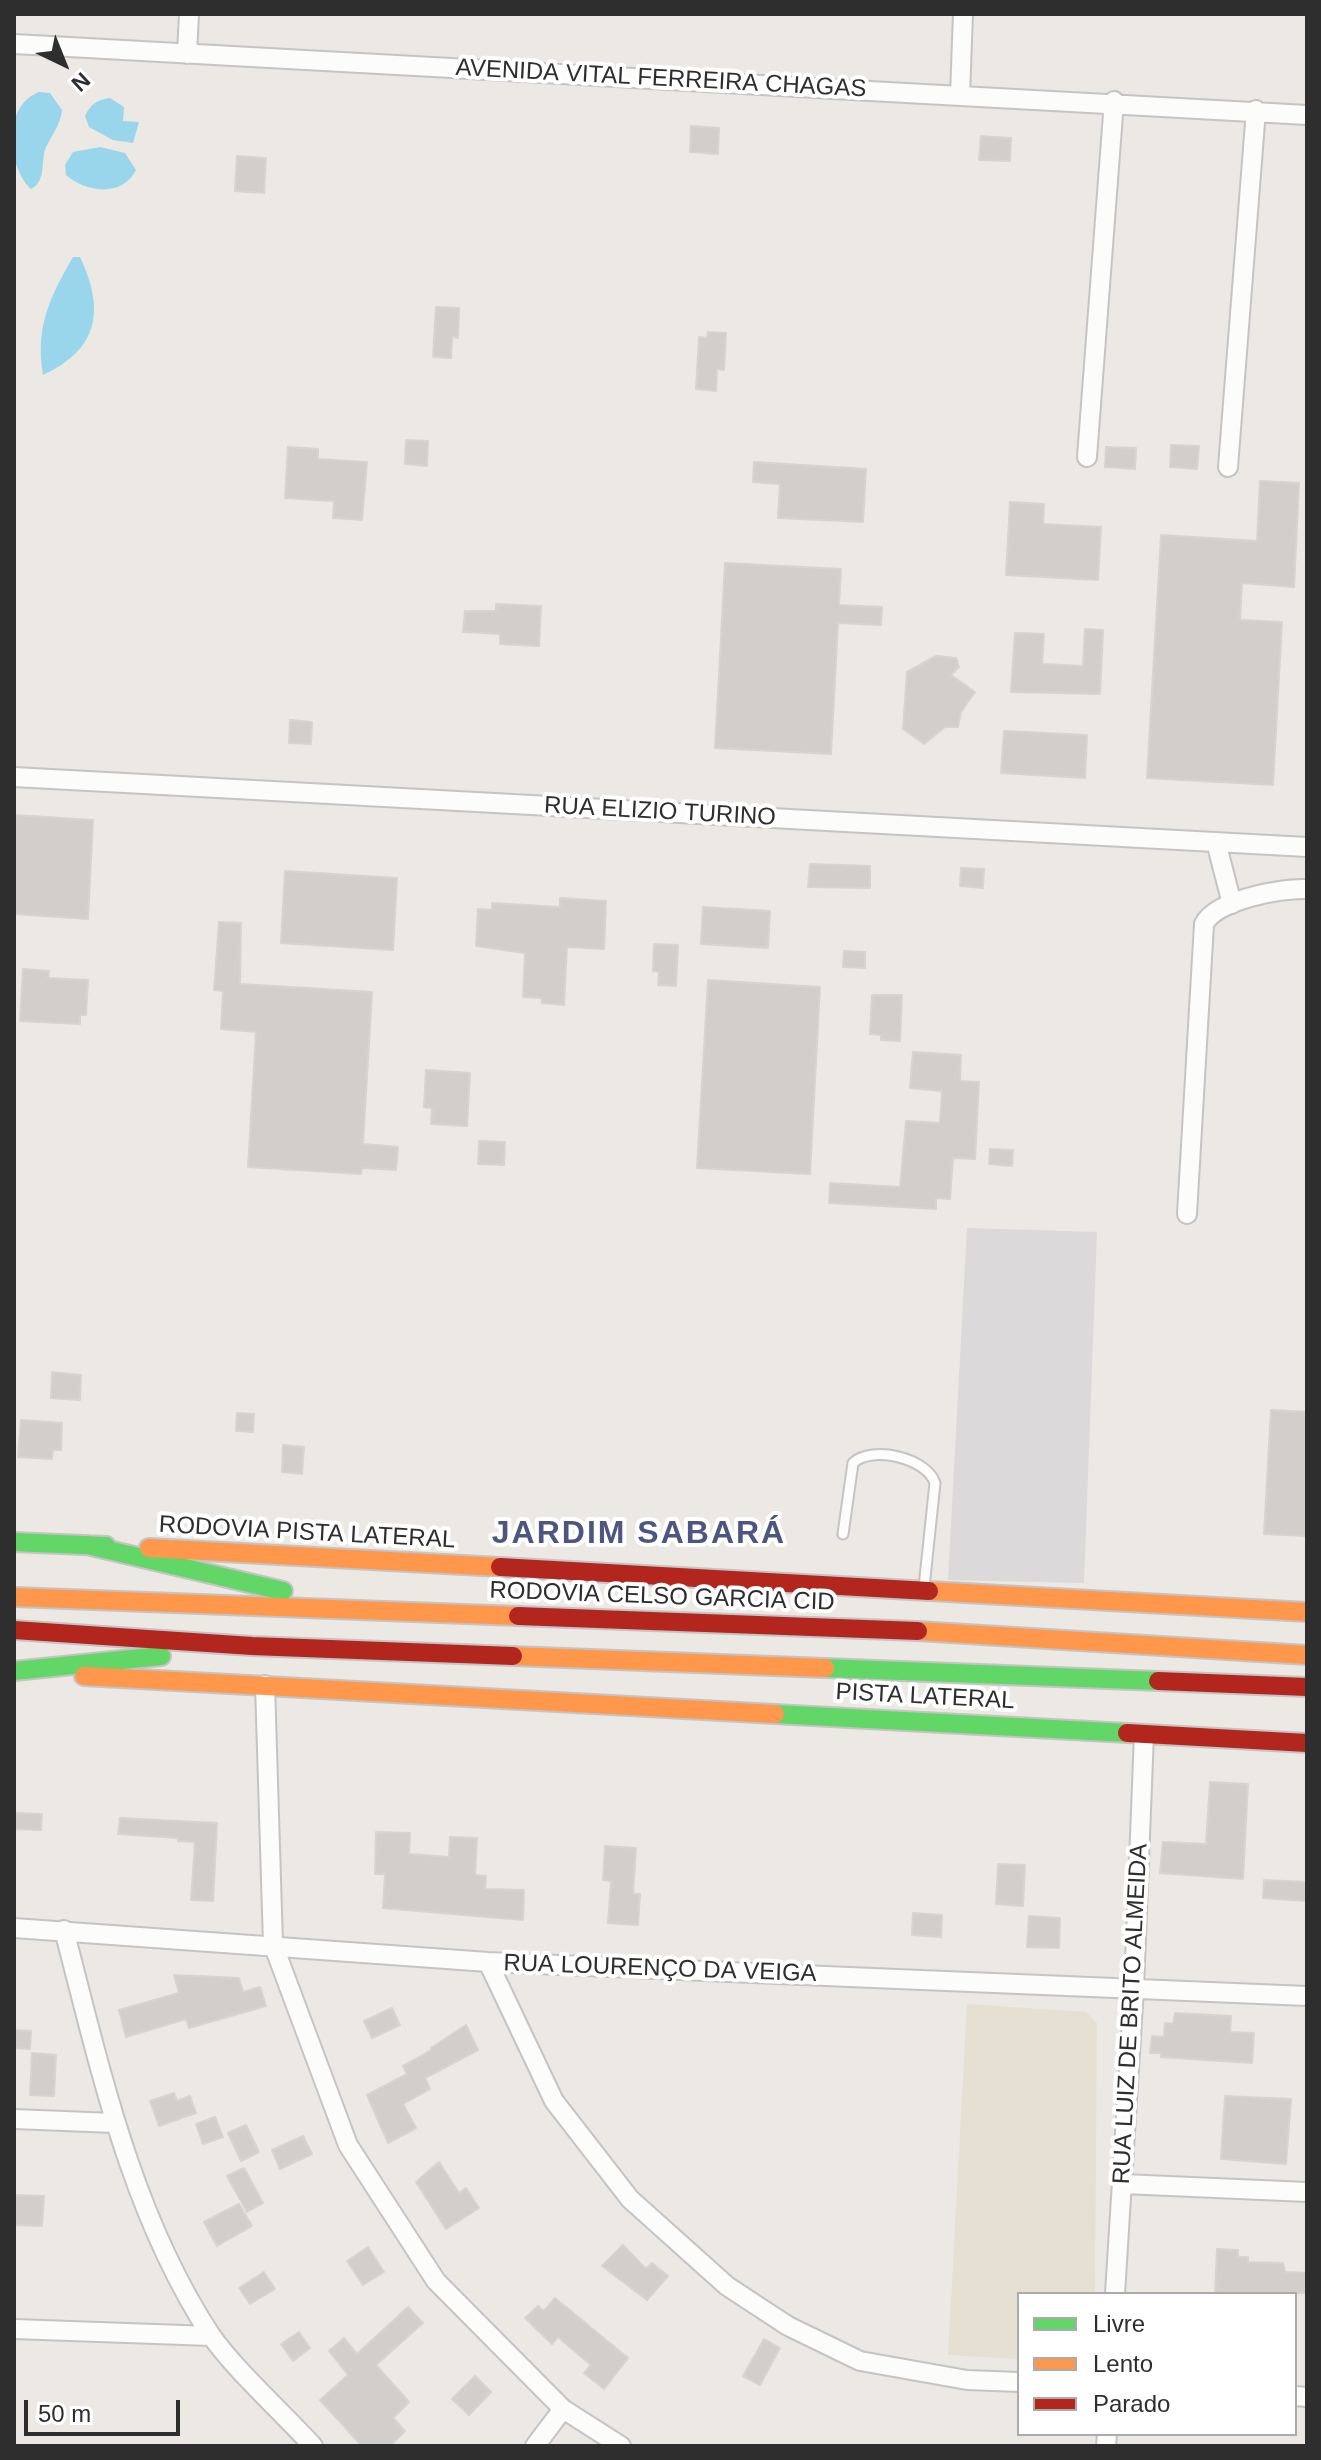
<!DOCTYPE html>
<html>
<head>
<meta charset="utf-8">
<style>
  body { margin:0 }
  #map { position:relative; width:1321px; height:2460px; overflow:hidden; background:#ece8e4; font-family:Helvetica,sans-serif }
  canvas { display:block }
  .frame { position:absolute; inset:0; border:16px solid #2e2e2e; pointer-events:none }
  .legend { position:absolute; left:1017px; top:2292px; width:280px; height:144px; box-sizing:border-box; background:#fff; border:2px solid #ababab; margin:0; padding:10px 14px; list-style:none; font-size:24px; color:#2e2e2e }
  .legend li { display:flex; align-items:center; gap:16px; height:40px }
  .legend b { width:40px; border:2px solid #ababab }
  .north { position:absolute; left:24px; top:24px; width:80px; height:80px; -webkit-text-stroke:6px #fff; paint-order:stroke; rotate:137deg; font-size:22px; font-weight:700; line-height:32px; text-align:center; color:#2e2e2e }
  .north::after { content:''; display:block; margin:auto; width:28px; height:36px; background:#2e2e2e; clip-path:polygon(50% 0,100% 100%,50% 72%,0 100%) }
  .scale { position:absolute; left:24px; top:2400px; width:156px; height:36px; box-sizing:border-box; border:4px solid #2e2e2e; border-top:0; padding-left:10px; font-size:24px; line-height:28px; white-space:nowrap; color:#2e2e2e; -webkit-text-stroke:6px #fff; paint-order:stroke }
</style>
</head>
<body>
<div id="map">
<canvas width="1321" height="2460"></canvas>
<div class="frame"></div>
<ul class="legend">
<li><b style="height:10px;background:#63d668"></b>Livre</li>
<li><b style="height:10px;background:#ff974d"></b>Lento</li>
<li><b style="height:10px;background:#b3261e"></b>Parado</li>
</ul>
<div class="north">N</div>
<div class="scale">50 m</div>
</div>
<script>
const c = document.querySelector('canvas').getContext('2d');
c.lineJoin = 'round';
function paint(path, color) { c.fillStyle = color; c.fill(path, 'evenodd'); }
function trace(path, color, width, dash) { c.strokeStyle = color; c.lineWidth = width; c.lineCap = dash ? 'butt' : 'round'; c.setLineDash(dash || []); c.stroke(path); }
function write(font, color, halo, rows, align = 'center') {
  c.font = font + ' Helvetica,sans-serif'; c.lineWidth = 8; c.setLineDash([]); c.textBaseline = 'middle'; c.strokeStyle = halo; c.fillStyle = color; for (const [text, x, y, turn = 0] of rows) {
    c.save(); c.translate(x, y); c.rotate((+turn || 0) * Math.PI / 180); c.textAlign = isNaN(turn) ? turn : align; if (halo) c.strokeText(text, 0, 0); c.fillText(text, 0, 0); c.restore();
  }
}
const industrial = new Path2D(`
  M967,1228L1097,1232L1084,1583L948,1580Z`);
const education = new Path2D(`
  M967,2004L1086,2012L1097,2023L1095,2294H1019V2359L948,2355Z`);
const water = new Path2D(`
  M39,92L50,93L62,110C60,126 53,133 46,147C40,161 47,181 31,189C7,166 2,106 39,92Z
  M110,98L124,107L123,121L139,122L133,143L113,140L89,127L85,116C91,104 96,100 110,98Z
  M100,147L125,153L136,170C122,198 85,192 66,175L65,165L73,152Z
  M73,257H80C105,310 99,349 43,375C35,327 50,297 73,257Z`);
const building = new Path2D(`
  M691,126L719,128L718,154L690,152Z
  M981,136L1011,138L1010,161L979,160Z
  M237,156L266,158L264,193L235,191Z
  M436,307L459,308L458,338L452,337L451,358L433,357Z
  M708,332L726,333L724,370L717,369L716,391L696,389L699,337L707,338Z
  M406,440L428,441L427,466L405,464Z
  M1171,445L1199,446L1197,469L1170,467Z
  M288,447L318,449V459L367,462L362,520L333,518L334,501L285,498Z
  M1106,447L1136,448L1135,469L1105,467Z
  M754,462L866,469L863,522L778,518L780,484L753,482Z
  M1260,481L1299,483L1294,587L1242,583L1240,620L1282,622L1273,785L1147,778L1161,535L1257,541Z
  M1010,502L1044,504L1043,524L1101,527L1098,580L1006,575Z
  M725,563L841,569L839,605L882,607L881,625L838,623L831,754L715,748Z
  M496,604L541,606L539,646L500,644V634L463,632L465,611H496Z
  M1085,629L1103,630L1100,694L1011,692L1015,633L1044,634L1042,664L1083,666Z
  M936,656L956,658L959,667L951,675L975,692L961,712L958,727H945L924,744L903,729L907,672Z
  M290,720L312,722L311,744L289,743Z
  M1004,731L1087,735L1085,778L1001,773Z
  M14,815L93,820L88,919L14,914Z
  M810,864L870,866V888L808,887Z
  M961,868L984,869L983,888L960,886Z
  M285,871L397,878L393,950L281,943Z
  M560,898L606,901L604,949L567,947L564,1005L542,1003V998L523,997L525,953L476,946L478,909L492,910V903L560,907Z
  M703,907L770,911L768,948L701,944Z
  M219,922L241,923L240,984L372,992L363,1144L398,1147L396,1170L362,1168L361,1174L248,1167L256,1032L221,1029L223,991L214,990Z
  M654,944L678,945L676,986L658,985L659,972L653,971Z
  M844,951L865,952V968L843,967Z
  M23,969L49,971L48,978L88,980L86,1015H80V1024L20,1021Z
  M708,980L820,987L810,1174L697,1168Z
  M872,995H902L900,1041L881,1040V1035L870,1034Z
  M913,1052L961,1055L960,1081L979,1082L975,1159L953,1158L950,1199L936,1198V1209L829,1203L830,1183L900,1187L906,1121L940,1123L942,1091L910,1088Z
  M426,1070L470,1073L467,1126L431,1124L432,1108L424,1107Z
  M479,1141L505,1142L504,1165L478,1164Z
  M990,1149L1013,1150L1012,1166L989,1164Z
  M52,1372L81,1375L80,1400L51,1398Z
  M1271,1410L1307,1412V1536L1264,1534Z
  M237,1413L254,1414L253,1432L236,1431Z
  M21,1420L62,1423L61,1450H53L52,1459L18,1457Z
  M283,1445L304,1447L302,1474L282,1472Z
  M1210,1782L1248,1784L1243,1879L1160,1873L1163,1842L1206,1844Z
  M14,1813L42,1814L41,1830L14,1829Z
  M120,1818L217,1823L213,1901L191,1900L195,1842L178,1841V1838L118,1834Z
  M376,1832L410,1833L409,1854L449,1857L450,1837L477,1838L475,1875L486,1876L485,1889L524,1890L523,1920L383,1908L385,1874H375Z
  M605,1846L636,1848L633,1894H640L638,1925L608,1923L611,1881L603,1880Z
  M998,1864L1025,1865L1023,1906L996,1904Z
  M1264,1880L1307,1882V1901L1263,1898Z
  M913,1913L942,1915L941,1937L912,1935Z
  M1029,1916L1060,1918L1059,1948L1027,1947Z
  M174,1975L239,1978L243,1992L260,1987L266,2006L189,2028L186,2019L126,2037L119,2010L179,1993Z
  M392,2008L400,2025L372,2038L364,2021Z
  M1175,2013L1231,2016L1230,2032L1254,2033L1252,2063L1161,2057V2053H1150L1152,2036L1164,2037L1165,2023L1173,2024Z
  M466,2025L478,2050L425,2078L430,2089L403,2104L416,2128L388,2143L367,2095L407,2074L403,2066L432,2050L431,2048Z
  M14,2030L31,2031L30,2049L14,2048Z
  M32,2053L56,2055L54,2096L30,2095Z
  M174,2093L177,2101L190,2096L196,2113L159,2126L150,2101Z
  M1225,2096L1291,2099L1286,2164L1221,2159Z
  M215,2117L223,2137L203,2144L196,2124Z
  M246,2125L259,2152L241,2161L228,2133Z
  M303,2136L312,2154L280,2169L272,2150Z
  M439,2162L459,2193L466,2188L479,2208L446,2229L416,2182Z
  M244,2168L263,2203L247,2212L227,2176Z
  M14,2195L44,2196L42,2226L14,2225Z
  M239,2204L252,2226L217,2246L204,2222Z
  M623,2245L646,2269L652,2263L668,2276L647,2300L602,2266Z
  M368,2247L384,2272L363,2285L347,2261Z
  M1217,2249L1238,2250V2257H1248V2262L1283,2263L1285,2272L1307,2273V2293L1215,2294Z
  M264,2272L275,2289L250,2304L239,2288Z
  M555,2298L628,2358L604,2389L584,2373L591,2365L558,2337L552,2344L525,2318L538,2306L544,2311Z
  M408,2307L423,2323L376,2365L409,2402L393,2418L405,2431L390,2446H362L320,2400L348,2375L329,2351L344,2338L357,2354Z
  M299,2332L310,2348L293,2361L281,2344Z
  M764,2339L780,2348L760,2385L743,2376Z
  M475,2376L491,2392L469,2415L452,2399Z`);
const lane = new Path2D(`
  M843,1534L853,1463C872,1445 927,1458 935,1483L924,1587`);
const street = new Path2D(`
  M14,44L1307,115
  M187,54L189,14
  M960,95L963,14
  M1087,457L1114,101
  M1228,467L1256,110
  M14,777L1307,847
  M1216,842L1232,904
  M1187,1214L1204,924C1216,900 1281,888 1307,889
  M265,1685L273,1944L348,2145L436,2281L563,2409L621,2446
  M14,1928L488,1962L1307,1996
  M64,1930C100,2068 131,2213 210,2334C234,2369 283,2413 313,2446
  M488,1962L554,2101L630,2199L727,2286L788,2326L860,2361L967,2380L1019,2382
  M14,2119L114,2123
  M1123,2184L1307,2192
  M1115,2294L1134,1988L1144,1734
  M14,2329L211,2336
  M1295,2396L1307,2397
  M535,2446L563,2409
  M1106,2446L1107,2434`);
const fast = new Path2D(`
  M14,1542L106,1546
  M87,1545L283,1591
  M825,1668L1158,1681
  M14,1671L161,1656
  M775,1714L1127,1733`);
const slow = new Path2D(`
  M149,1548L500,1567
  M929,1591L1307,1612
  M14,1597L518,1616
  M918,1631L1307,1655
  M513,1656L825,1668
  M84,1676L775,1714`);
const jam = new Path2D(`
  M500,1567L929,1591
  M518,1616L918,1631
  M14,1630L252,1646L513,1656
  M1158,1681L1307,1687
  M1127,1733L1307,1743`);
const streetNames = [
  ["AVENIDA VITAL FERREIRA CHAGAS",661,79,3],
  ["RUA ELIZIO TURINO",660,812,3],
  ["RODOVIA PISTA LATERAL",307,1533,3],
  ["RODOVIA CELSO GARCIA CID",662,1597,2],
  ["PISTA LATERAL",925,1697,3],
  ["RUA LOURENÇO DA VEIGA",660,1969,2],
  ["RUA LUIZ DE BRITO ALMEIDA",1131,2014,-87]
];
const districtNames = [
  ["JARDIM SABARÁ",639,1534]
];
paint(industrial, '#dcd9db');
paint(education, '#e6e0d3');
paint(water, '#99d6ec');
paint(building, '#d1cecb');
trace(building, '#d7d4d0', 2);
trace(lane, '#c5c4c5', 13);
trace(street, '#c5c4c5', 22);
trace(fast, '#c5c4c5', 22);
trace(slow, '#c5c4c5', 22);
trace(jam, '#c5c4c5', 22);
trace(lane, '#fcfcfb', 9);
trace(street, '#fcfcfb', 18);
trace(fast, '#63d668', 18);
trace(slow, '#ff974d', 18);
trace(jam, '#b3261e', 18);
write('24px', '#2e2e2e', '#fff', streetNames);
c.letterSpacing = '2px';
write('bold 32px', '#4d5680', '#fff', districtNames);
c.letterSpacing = '0px';
</script>
</body>
</html>
